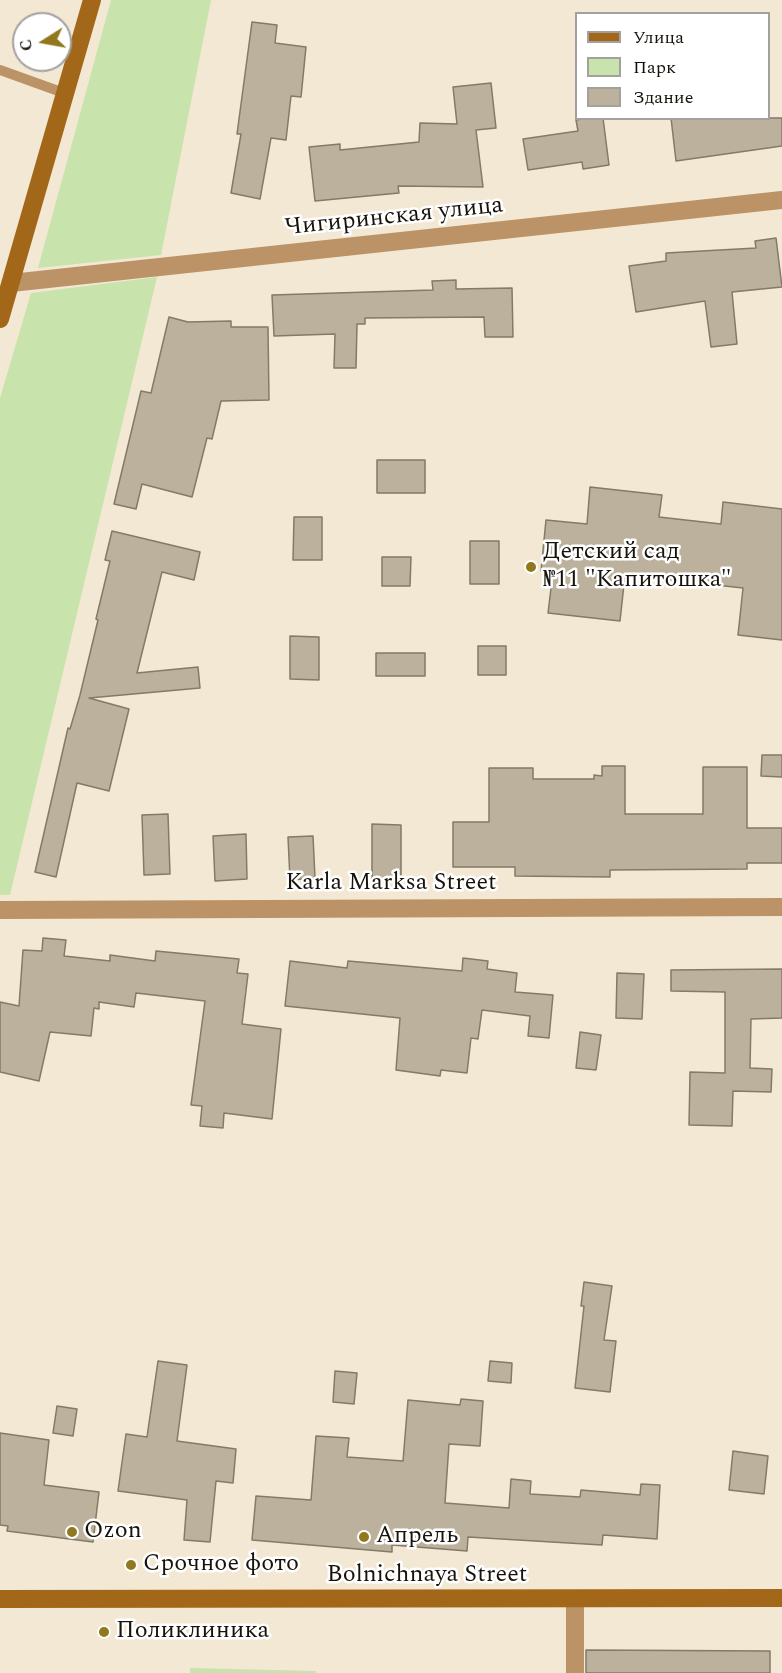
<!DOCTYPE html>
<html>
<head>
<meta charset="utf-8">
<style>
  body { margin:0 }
  #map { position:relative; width:782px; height:1673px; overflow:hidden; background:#f3e8d3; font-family:Spectral,serif }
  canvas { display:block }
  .legend { position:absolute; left:575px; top:12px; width:195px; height:108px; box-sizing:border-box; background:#fff; border:2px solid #a2a19e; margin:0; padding:8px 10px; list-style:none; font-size:18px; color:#17130c }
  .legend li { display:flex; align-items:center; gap:12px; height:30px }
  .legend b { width:30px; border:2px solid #a2a19e }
  .north { position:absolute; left:12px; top:12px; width:60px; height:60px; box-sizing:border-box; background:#fff; border:2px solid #a2a19e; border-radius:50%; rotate:259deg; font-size:16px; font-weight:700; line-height:24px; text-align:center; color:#17130c }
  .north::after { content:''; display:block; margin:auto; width:21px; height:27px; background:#91781f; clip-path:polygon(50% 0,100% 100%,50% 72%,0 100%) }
</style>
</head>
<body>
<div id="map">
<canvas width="782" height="1673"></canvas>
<ul class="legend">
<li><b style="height:8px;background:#a26718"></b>Улица</li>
<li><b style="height:16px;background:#c8e3ab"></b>Парк</li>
<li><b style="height:16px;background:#bcb19d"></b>Здание</li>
</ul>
<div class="north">С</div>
</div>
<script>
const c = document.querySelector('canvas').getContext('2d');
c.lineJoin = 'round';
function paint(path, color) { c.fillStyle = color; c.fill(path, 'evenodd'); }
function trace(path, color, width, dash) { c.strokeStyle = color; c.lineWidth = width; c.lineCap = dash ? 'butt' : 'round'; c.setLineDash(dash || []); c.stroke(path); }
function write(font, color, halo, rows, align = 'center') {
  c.font = font + ' Spectral,serif'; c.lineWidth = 5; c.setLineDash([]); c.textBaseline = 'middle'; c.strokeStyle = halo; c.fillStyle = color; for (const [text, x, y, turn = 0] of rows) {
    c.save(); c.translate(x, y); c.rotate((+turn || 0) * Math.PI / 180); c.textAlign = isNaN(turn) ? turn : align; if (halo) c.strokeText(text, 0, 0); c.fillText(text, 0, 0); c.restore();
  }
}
const green = new Path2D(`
  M111,0H211L161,255L38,268Z
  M157,277L10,895H0V398L31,293Z
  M190,1668L316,1671V1673H190Z`);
const building = new Path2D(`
  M252,22L277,25L275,43L306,47L301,97L291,96L286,140L271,138L260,199L231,193L241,134H237Z
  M491,83L496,128L476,130L483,187L398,186L399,193L315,201L309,147L340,144V150L419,142L420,123L457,124L453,87Z
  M588,118H603L609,165L583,169L582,162L528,170L523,139L578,131L576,120Z
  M671,118H782V146L676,161Z
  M776,238L782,287L732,292L737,344L711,347L705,301L636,312L629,266L666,261V253L756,248L755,241Z
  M456,280V289L512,288L513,337H485L484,317L365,318V324H357L356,368H334L335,334L274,336L272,295L433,290L432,281Z
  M169,317L188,322L231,321V327H268L269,400L221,401L212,439L207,438L192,497L142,484L136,509L114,504L141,391L151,393Z
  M377,460H425V493H377Z
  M590,487L662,495L659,517L721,524L723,502L782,509V640L738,635L743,588L625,575L620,621L548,613L553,572L541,571L546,520L587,524Z
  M294,517H322V560H293Z
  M112,531L200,552L194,580L162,572L137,673L198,667L200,688L89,698L129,709L109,791L77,783L56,877L35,872L68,728L70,729L80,695L98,620L96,619L110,561L105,560Z
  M470,541H499V584H470Z
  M382,557H411L410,586H382Z
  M290,636L319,637V680L290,679Z
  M478,646H506V675H478Z
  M376,653H425V676H376Z
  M762,755H782V777L761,776Z
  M602,766H625V814H703V767H747V828H782V863H747V869L610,870V877L515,876V867H453V822H489V768H533V779H594V775L602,776Z
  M168,814L170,874L144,875L142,815Z
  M372,824L401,825V881H372Z
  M246,834L247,879L215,881L213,836Z
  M313,836L315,878L290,880L288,837Z
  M43,938L66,940L64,956L110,961V955L155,961L156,951L239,959L237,973L248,974L242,1024L281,1029L272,1119L224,1113L223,1128L200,1126L202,1106L191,1105L205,1001L136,993L134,1007L99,1002V1009L94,1008L91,1036L50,1032L39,1081L0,1072V1002L19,1006L23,950L42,951Z
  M463,958L488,961L487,969L517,973L515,992L553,995L549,1038L528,1036L530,1016L482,1010L478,1039L471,1038L467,1073L441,1070L440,1076L396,1070L400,1018L285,1006L290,961L347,968L348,961L462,971Z
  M782,969V1018L751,1019L750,1068L772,1069L771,1092L733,1091L732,1126L689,1125L690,1072L725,1073V992L671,991V970Z
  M617,973L644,974L642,1019L616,1018Z
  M580,1032L601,1035L596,1070L576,1068Z
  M584,1282L612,1286L604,1340L616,1341L610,1392L575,1388L584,1306H581Z
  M158,1361L187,1365L177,1441L236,1449L233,1483L216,1481L210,1542L184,1540L187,1500L118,1491L126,1434L147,1437Z
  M490,1361L512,1363L511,1383L488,1381Z
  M335,1371L357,1373L354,1404L333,1402Z
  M461,1399L483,1401L480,1446L449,1444L445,1503L509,1508L511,1479L531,1481L530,1494L580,1497L581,1490L640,1495L641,1484L660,1485L657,1539L603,1535L602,1545L468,1537L467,1551L392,1545V1552L252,1540L256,1496L311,1500L316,1436L349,1438L347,1457L403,1461L408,1400L460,1405Z
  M57,1406L77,1409L73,1436L53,1433Z
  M0,1433L49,1440L44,1485L99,1492L93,1542L7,1531L8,1526L0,1525Z
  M733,1451L768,1456L764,1494L729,1490Z
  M586,1650L770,1651V1673H586Z`);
const lane = new Path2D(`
  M0,70L64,93`);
const street = new Path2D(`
  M11,283L782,200
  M0,910L782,907
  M575,1673V1600`);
const secondary = new Path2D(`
  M0,319L92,0
  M0,1599L782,1598`);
const markers = [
  [531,567,6,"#91781f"],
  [72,1532,6,"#91781f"],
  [364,1537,6,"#91781f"],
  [131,1565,6,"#91781f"],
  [104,1632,6,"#91781f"]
];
const streetNames = [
  ["Чигиринская улица",394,218,-6],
  ["Karla Marksa Street",391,884],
  ["Bolnichnaya Street",427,1576]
];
const poiNames = [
  ["Детский сад",543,553],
  ["№11 \"Капитошка\"",543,581],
  ["Ozon",84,1532],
  ["Апрель",376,1537],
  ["Срочное фото",143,1565],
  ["Поликлиника",116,1632]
];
paint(green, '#c8e3ab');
paint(building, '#bcb19d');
trace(building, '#837a67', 1.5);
trace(lane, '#bb9367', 10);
trace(street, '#bb9367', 18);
trace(secondary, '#a26718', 18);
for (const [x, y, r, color] of markers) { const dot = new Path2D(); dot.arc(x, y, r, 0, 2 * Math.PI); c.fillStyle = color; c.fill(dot); trace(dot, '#fff', 2); }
write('24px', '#17130c', '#fff', streetNames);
write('24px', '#17130c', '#fff', poiNames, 'left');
</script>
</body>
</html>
